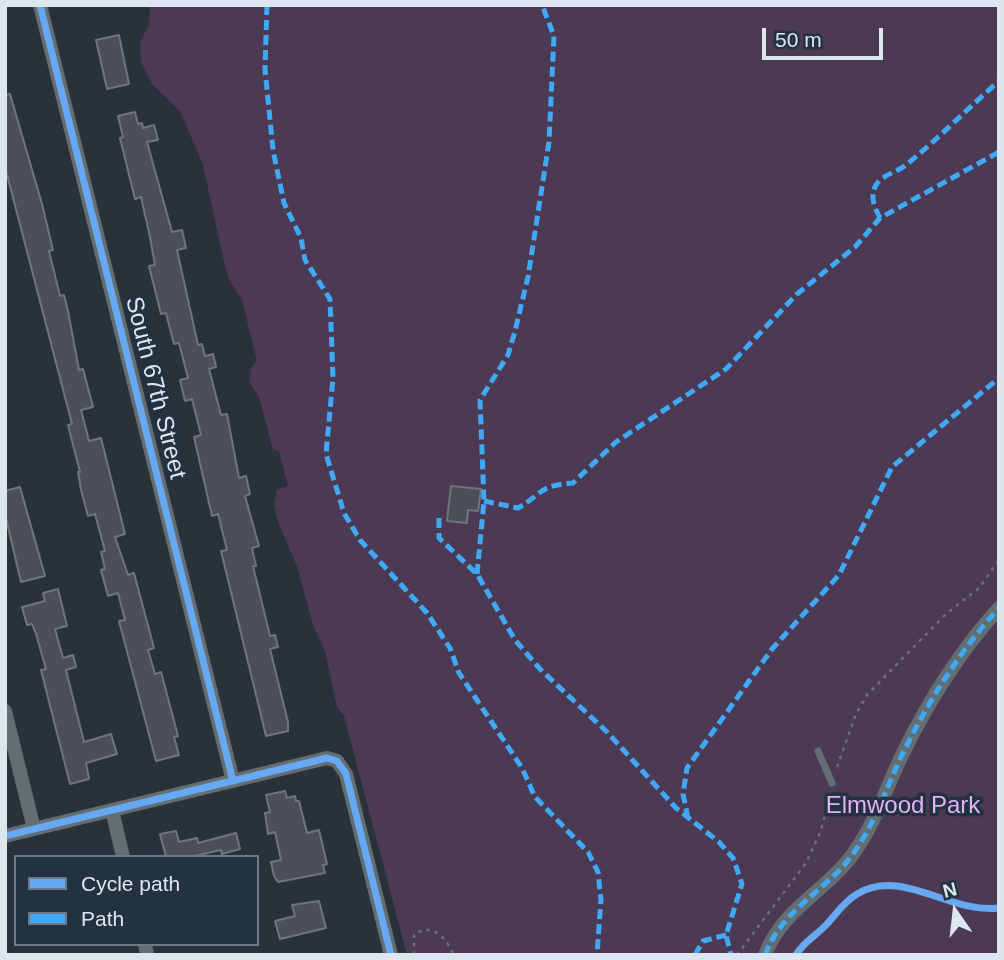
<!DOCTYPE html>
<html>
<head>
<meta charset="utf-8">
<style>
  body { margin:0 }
  #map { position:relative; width:1004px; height:960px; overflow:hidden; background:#29323a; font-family:Helvetica,sans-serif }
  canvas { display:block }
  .frame { position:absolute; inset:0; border:7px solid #dde6ef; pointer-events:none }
  .legend { position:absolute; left:14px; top:855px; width:245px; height:91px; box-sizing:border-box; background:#233240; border:2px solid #6d7a86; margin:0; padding:9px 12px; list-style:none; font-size:21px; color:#dde6ef }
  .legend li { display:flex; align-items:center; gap:14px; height:35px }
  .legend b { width:35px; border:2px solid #6d7a86 }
  .north { position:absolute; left:920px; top:876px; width:70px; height:70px; -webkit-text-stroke:5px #233240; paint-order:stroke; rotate:346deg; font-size:19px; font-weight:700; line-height:28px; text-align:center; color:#dde6ef }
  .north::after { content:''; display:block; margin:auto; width:24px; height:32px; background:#dde6ef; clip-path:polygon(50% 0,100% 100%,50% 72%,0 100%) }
  .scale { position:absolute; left:762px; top:28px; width:121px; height:32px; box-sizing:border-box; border:4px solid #dde6ef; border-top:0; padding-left:9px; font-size:21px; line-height:24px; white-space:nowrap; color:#dde6ef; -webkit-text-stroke:5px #233240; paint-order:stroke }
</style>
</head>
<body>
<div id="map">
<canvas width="1004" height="960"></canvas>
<div class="frame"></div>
<ul class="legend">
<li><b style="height:9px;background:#66a8f1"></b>Cycle path</li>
<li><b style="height:9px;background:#3fa9f5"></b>Path</li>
</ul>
<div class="north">N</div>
<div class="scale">50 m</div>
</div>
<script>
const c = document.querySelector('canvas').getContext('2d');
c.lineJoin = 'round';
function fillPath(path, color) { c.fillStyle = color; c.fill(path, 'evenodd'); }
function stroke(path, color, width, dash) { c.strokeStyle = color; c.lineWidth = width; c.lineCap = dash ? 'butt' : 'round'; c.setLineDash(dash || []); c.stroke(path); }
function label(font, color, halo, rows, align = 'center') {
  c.font = font + ' Helvetica,sans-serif'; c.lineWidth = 7; c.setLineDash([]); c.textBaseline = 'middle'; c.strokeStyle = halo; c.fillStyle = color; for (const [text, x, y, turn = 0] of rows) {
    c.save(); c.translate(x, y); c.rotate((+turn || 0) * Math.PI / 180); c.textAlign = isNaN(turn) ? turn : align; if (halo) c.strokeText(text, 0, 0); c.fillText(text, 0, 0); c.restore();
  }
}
fillPath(new Path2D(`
  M150,5H999V955H407L344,716L337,707L325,651L313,625L297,566L278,522L274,504L277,490L288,486L279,451L273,450L259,397L249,382L251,368L257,361L242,300L229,280L224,262L203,165L180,111L153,85L141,62L140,42L149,25Z`), '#4c3a55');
const building = new Path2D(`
  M119,35L129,84L107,89L96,40Z
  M10,94L42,204L53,250L49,251L60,296L64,295L68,311L79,370L83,369L93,407L81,410L89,441L101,438L125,534L115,537L128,575L134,573L154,648L148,650L155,674L161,672L178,736L174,737L179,755L156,761L119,621L125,620L118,593L108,596L101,570L105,569L101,552L105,551L95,514L88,516L81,490L78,472H80L68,425L72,424L5,167V95Z
  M135,112L138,124L142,123L143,128L154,125L158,140L147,142L172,232L182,230L186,248L177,250L198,345L202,344L205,356L213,354L216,367L209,369L221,415L227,414L239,478L246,476L250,494L245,496L259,546L252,548L256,566H253L270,636L275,635L278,647L270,649L288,722V731L266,736L221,551L227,550L218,514L212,516L194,437L201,435L192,399L185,401L180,380L188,378L179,343L174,344L166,313L161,314L149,266L155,265L150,237L141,197L135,199L120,138L123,137L118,116Z
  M451,486L481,489L478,511L468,510L467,523L447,521Z
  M20,487L45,576L21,582L5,514V491Z
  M58,589L67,626L55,629L63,658L73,655L76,667L66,670L84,742L111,734L117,754L86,763L89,779L70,784L41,670L46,669L36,634L32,624L27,625L22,607L45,601L43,593Z
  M285,791L287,798L295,796L296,801H299L307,833L319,830L327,864L323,865L325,873L278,882L274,876L271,862L281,860L275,832L268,834L265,813L270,812L266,795Z
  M176,831L179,842L197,838L198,843L236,833L240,849L222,854L221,850L190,857H166L160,834Z
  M319,901L326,928L280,939L275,921L295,916L292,905Z`);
fillPath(building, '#4b4f57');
stroke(building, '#70757c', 2);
stroke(new Path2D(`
  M837,767L856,714L867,695L946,614L979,588L999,560
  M414,955V934C434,923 445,937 454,955
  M737,955L806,863L821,831L830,793`), '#697074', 2.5, [3.5, 5]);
stroke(new Path2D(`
  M818,751L832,783`), '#646e70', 7);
stroke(new Path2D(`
  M40,5L233,781
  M5,711L34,829
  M112,810L123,857
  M5,836L327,758L337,761L346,774L391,955
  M145,944L147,955
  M765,955C782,908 829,890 855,851C875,823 887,786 902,755C928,702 959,652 999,608`), '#646e70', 14);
stroke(new Path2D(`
  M267,5L265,69L273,150L284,203L301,238L305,260L330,299L333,378L326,454L344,513L360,540L427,613L450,648L459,673L522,768L535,797L588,852L598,872L601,900L597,955
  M880,218C875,208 870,198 875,187C879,176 897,172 906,165C938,139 967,109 999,81
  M484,501L518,508C545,492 538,486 573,483L616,442L726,369L797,294L855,247L880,218L999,152
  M439,518V538L477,574L515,640L540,669L607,732L676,808L719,842L733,858L742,884L726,935L731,955
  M477,574L484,501L480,400L508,355L515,331L528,277L549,142L554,36L542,5
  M688,818L683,794L687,768L772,649L839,575L892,467L999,378
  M695,955L703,941L726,935
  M765,955C782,908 829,890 855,851C875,823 887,786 902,755C928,702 959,652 999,608`), '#3fa9f5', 5, [10, 5]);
stroke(new Path2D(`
  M40,5L233,781
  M5,836L327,758L337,761L346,774L391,955
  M796,955C803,942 817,935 827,924C836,914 845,901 857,894C902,867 949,914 999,908`), '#66a8f1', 7);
label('24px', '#dde6ef', '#233240', [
  ["South 67th Street",155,388,76]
]);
label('24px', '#e2b2f4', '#233240', [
  ["Elmwood Park",903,806]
]);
</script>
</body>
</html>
